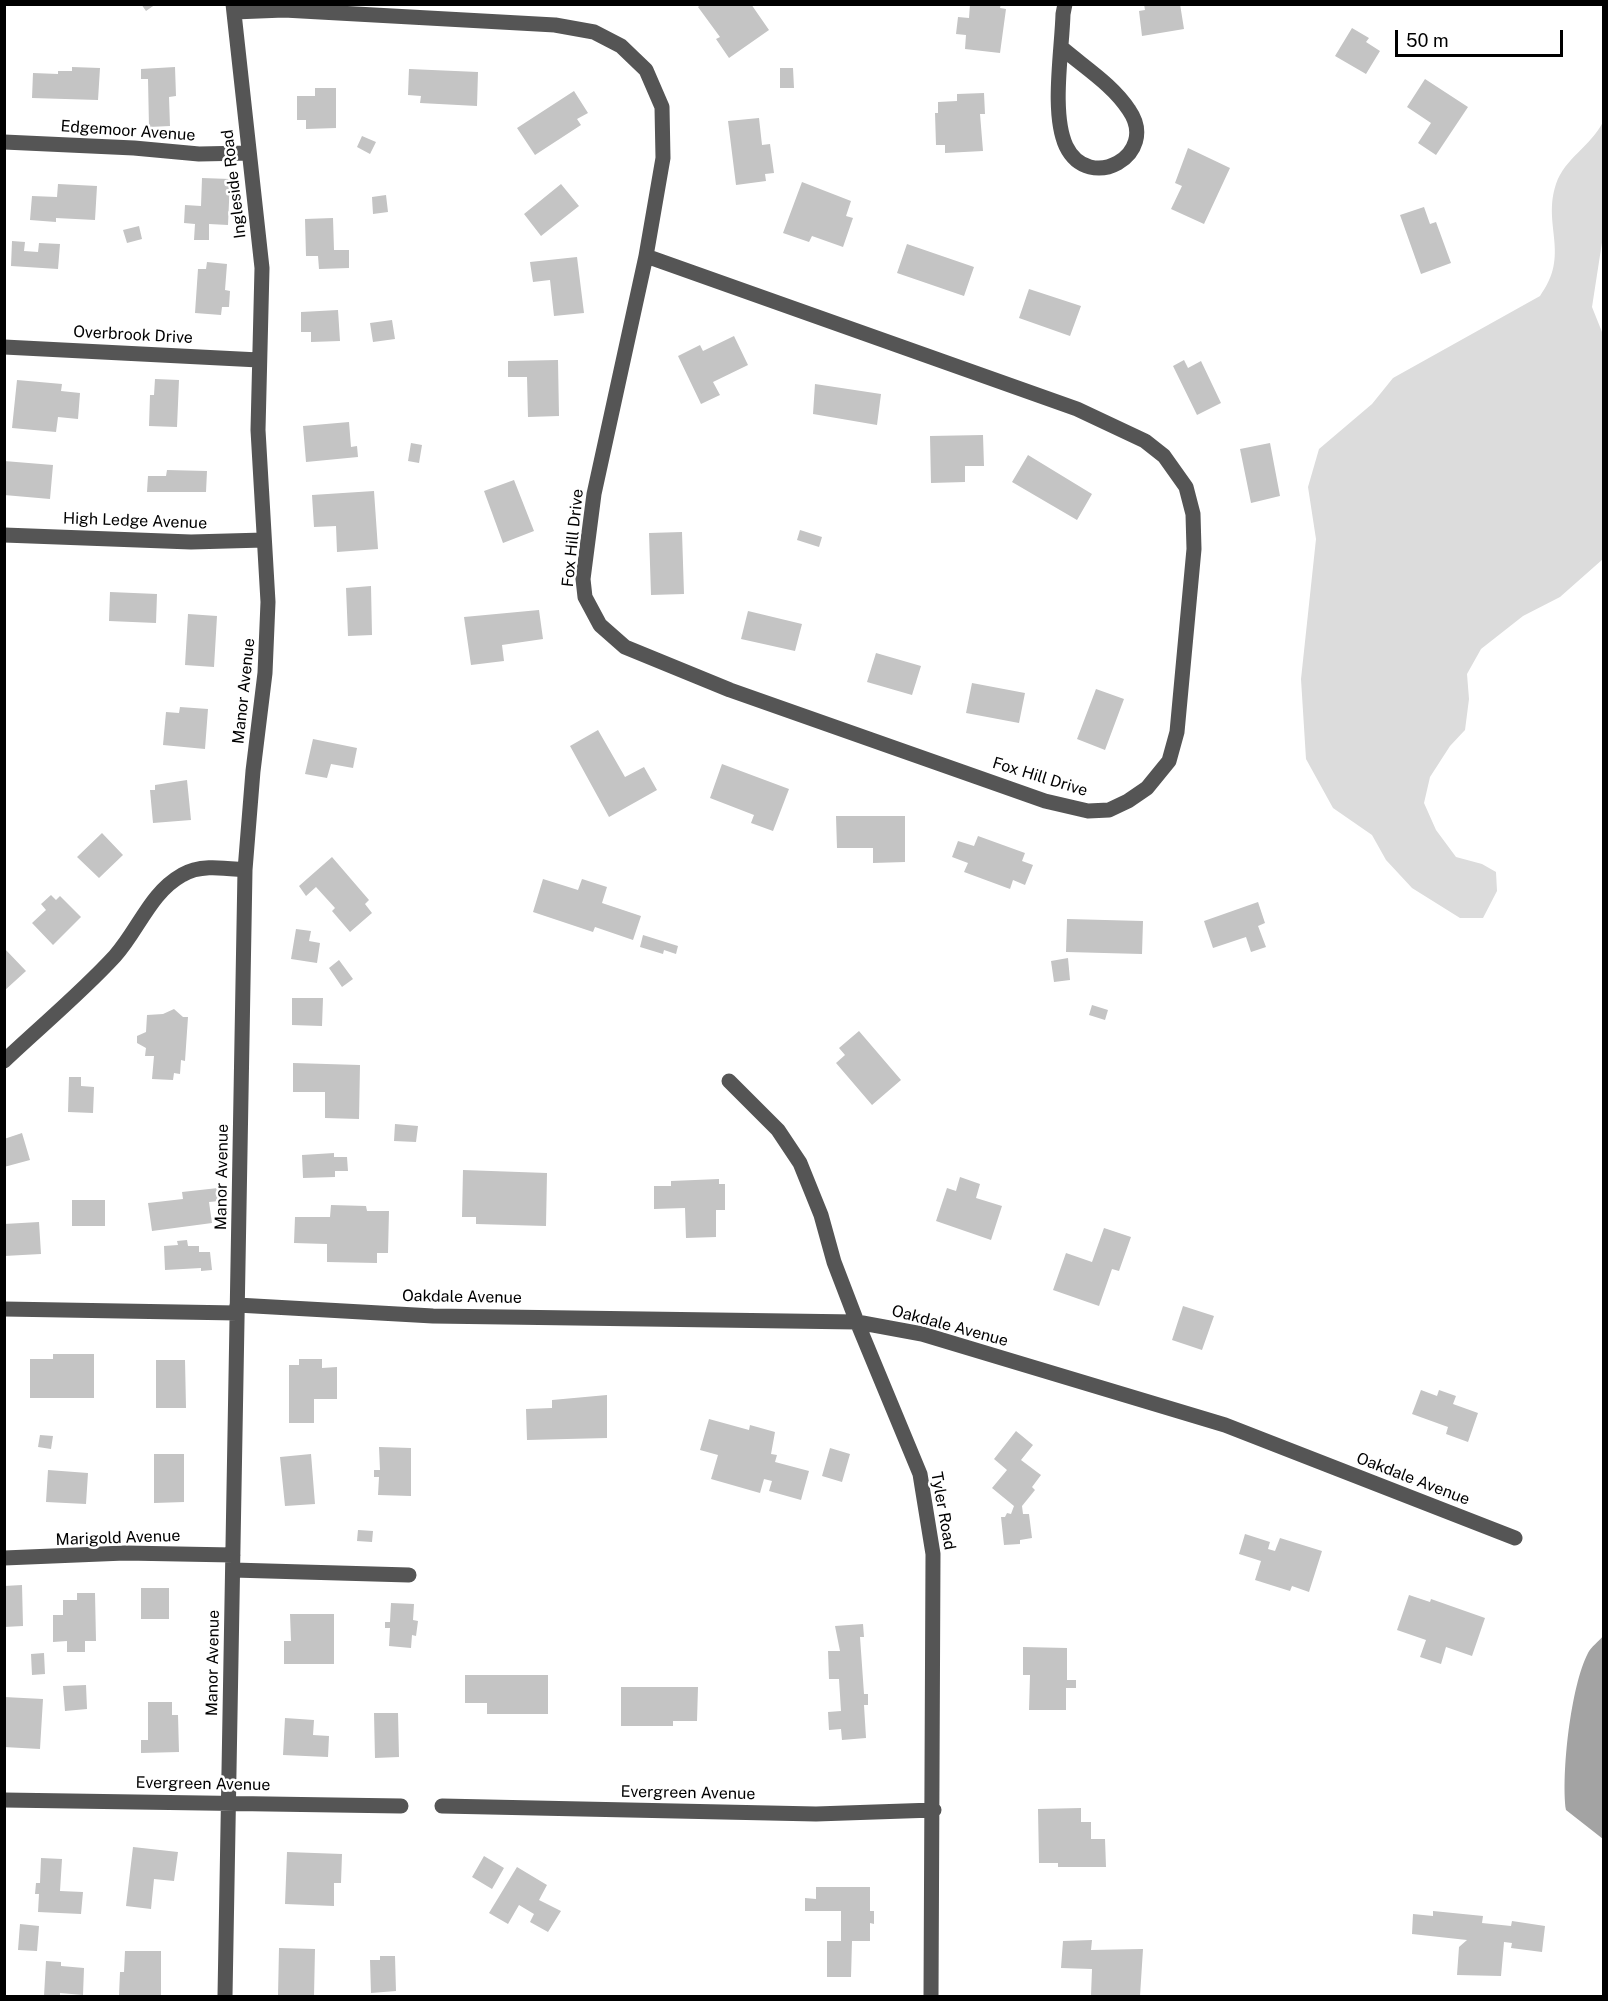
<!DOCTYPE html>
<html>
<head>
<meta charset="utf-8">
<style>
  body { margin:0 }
  #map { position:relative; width:1608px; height:2001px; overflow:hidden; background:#fff; font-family:"Public Sans",sans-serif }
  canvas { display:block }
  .frame { position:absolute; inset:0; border:6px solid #000; pointer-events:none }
  .scale { position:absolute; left:1395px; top:30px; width:168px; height:27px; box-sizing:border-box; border:3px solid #000; border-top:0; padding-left:8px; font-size:18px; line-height:21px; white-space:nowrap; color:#000; -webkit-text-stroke:4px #fff; paint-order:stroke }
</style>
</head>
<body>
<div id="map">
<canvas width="1608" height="2001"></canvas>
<div class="frame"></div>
<div class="scale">50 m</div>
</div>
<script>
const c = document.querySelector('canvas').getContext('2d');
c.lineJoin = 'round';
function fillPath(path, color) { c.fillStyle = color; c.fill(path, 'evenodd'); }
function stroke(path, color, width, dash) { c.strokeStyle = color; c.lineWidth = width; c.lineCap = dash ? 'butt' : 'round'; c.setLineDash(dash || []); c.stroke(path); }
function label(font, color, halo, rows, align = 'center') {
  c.font = font + ' "Public Sans",sans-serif'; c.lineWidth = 5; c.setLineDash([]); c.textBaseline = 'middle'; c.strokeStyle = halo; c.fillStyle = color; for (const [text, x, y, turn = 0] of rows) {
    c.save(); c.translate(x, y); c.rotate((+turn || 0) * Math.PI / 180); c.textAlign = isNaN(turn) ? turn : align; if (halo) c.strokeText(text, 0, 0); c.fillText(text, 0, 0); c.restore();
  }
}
fillPath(new Path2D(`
  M1603,122V236L1592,307L1604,337L1603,559L1560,597L1523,616L1481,649L1467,674L1469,699L1465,730L1450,746L1430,777L1424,803L1436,830L1456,857L1482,864L1496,872L1497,891L1483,918H1460L1412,888L1386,860L1372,835L1333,808L1306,759L1301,679L1316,539L1308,487L1319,449L1372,404L1393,378L1540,296C1571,254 1542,226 1556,184C1565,158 1590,147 1603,122Z`), '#dcdcdc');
fillPath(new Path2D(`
  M1603,1636V1839L1566,1810C1561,1774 1571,1685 1588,1653C1591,1647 1599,1641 1603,1636Z`), '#a3a3a3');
fillPath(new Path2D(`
  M141,4H156L146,11Z
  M701,4H751L769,30L729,58L716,39L720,37L698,7Z
  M970,4H1001L1000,8L1006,9L1000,53L965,49L966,35L956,34L958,17L969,18Z
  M1144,4H1180L1184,29L1142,36L1139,11L1145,10Z
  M1352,28L1369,38L1366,42L1380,51L1366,74L1335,56Z
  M72,67L100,68L98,100L32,98L33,73L58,74V71H72Z
  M175,67L176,96L169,97L170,126L149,127L148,79H141V69Z
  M780,68H793L794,88H780Z
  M409,69L478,72L477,106L420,103L421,96L408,95Z
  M1425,79L1468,107L1436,155L1418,143L1431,123L1407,107Z
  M315,88H336V128L306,129V120H297V96H315Z
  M574,91L588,113L577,119L581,125L535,155L517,128Z
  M984,93L985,114H980L983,151L945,153V145H936L935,113H938V102L957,101V94Z
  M759,118L762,145L770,144L774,173L765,174L766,181L736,185L728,121Z
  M362,136L376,142L370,154L357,147Z
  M1188,148L1230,168L1204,224L1171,209L1182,186L1175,183Z
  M202,178L230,179L228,225L209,224V240H194L195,224L184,223L185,205L201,206Z
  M802,182L851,201L846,216L853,218L843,247L812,236L809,242L783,233Z
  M58,184L97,186L95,220L56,218V222L30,220L32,196L57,197Z
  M561,184L579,206L541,236L524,214Z
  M386,195L388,212L373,214L372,197Z
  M1424,207L1430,224L1436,222L1451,263L1421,274L1400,215Z
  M333,218L334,250H349V268L319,269L318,256H306L305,219Z
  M139,226L142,239L127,243L123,230Z
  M12,241L25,242L24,251L38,252L39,243L60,244L58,269L11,266Z
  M907,244L974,267L964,296L897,273Z
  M577,257L584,313L554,316L550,280L533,282L530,262Z
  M207,262L227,264L225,290L230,291L229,307H222L221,315L195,313L198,269H206Z
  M1029,289L1081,306L1070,336L1019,318Z
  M338,310L340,341L311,342V332H301V312Z
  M392,320L395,339L373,342L370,323Z
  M734,336L748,365L713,382L720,395L701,404L678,356L700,345L703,351Z
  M558,360L559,416L528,417L527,377H508V361Z
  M1184,360L1188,368L1201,361L1221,403L1197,415L1173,366Z
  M155,379L179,380L177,427L149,426L150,395H154Z
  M17,380L62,384L61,391L80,393L78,419L58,417L56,432L12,428Z
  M815,384L881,394L877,425L813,414Z
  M349,422L351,447L357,446L358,457L306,462L303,426Z
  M983,435L984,466H965V482L931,483L930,436Z
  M411,443L422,445L419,463L408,461Z
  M1270,443L1280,496L1251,503L1240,449Z
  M1028,455L1092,494L1077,520L1012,482Z
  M4,461L53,465L50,499L4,495Z
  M167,470L207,471L206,492H147L148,476H166Z
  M514,480L534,531L503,543L484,491Z
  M374,491L378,549L337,552L336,526L314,527L312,495Z
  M800,530L822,537L819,547L797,540Z
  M682,532L684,594L651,595L649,533Z
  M371,586L372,635L348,636L346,588Z
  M110,592L157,594L156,623L109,621Z
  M539,610L543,639L502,645L504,661L471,665L464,617Z
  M748,611L802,624L795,651L741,639Z
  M188,614L217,616L214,667L185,665Z
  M876,653L921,666L912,695L867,682Z
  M972,683L1025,693L1019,723L966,713Z
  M1096,689L1124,699L1105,750L1077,739Z
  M180,707L208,709L205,749L163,745L166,712L179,713Z
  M598,730L625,777L644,767L657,790L609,817L570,746Z
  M313,739L357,748L353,768L331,764L327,778L305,774Z
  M722,764L789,789L773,831L751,823L754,815L710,798Z
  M187,780L191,820L153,823L150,790H155V785Z
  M836,816H905V862L873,863V848H837Z
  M102,833L123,855L99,878L77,857Z
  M978,836L1025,853L1022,861L1033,865L1025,885L1013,880L1010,889L964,872L968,863L952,857L958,841L974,846Z
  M332,857L369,900L365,904L372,913L350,932L332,911L335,908L316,887L306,896L299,886Z
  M543,879L578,890L582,879L607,887L602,903L641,916L633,940L595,927L593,932L533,912Z
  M51,895L56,900L60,896L81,917L53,945L32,923L46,910L41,904Z
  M1258,902L1265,923L1258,926L1266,947L1251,952L1246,937L1213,948L1204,921Z
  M1067,919L1143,921L1142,954L1066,952Z
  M296,929L311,931L309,941L320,943L317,963L291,959Z
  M643,935L678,946L676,954L664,950L663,954L640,947Z
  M4,948L26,971L4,991Z
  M1068,958L1070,980L1054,982L1051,961Z
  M339,960L353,979L342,987L329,968Z
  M292,998H323L322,1026L292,1025Z
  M1092,1005L1108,1010L1105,1020L1089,1015Z
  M174,1009L183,1017H188L185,1061L181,1060L180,1074L174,1073L173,1080L152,1079L154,1056H145L146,1048L137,1043V1036L146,1032L147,1015L163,1014Z
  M859,1031L901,1080L872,1105L836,1063L845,1055L839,1048Z
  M293,1063L360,1065L359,1119L325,1118V1092H293Z
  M69,1077H81V1086L94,1087L93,1113L68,1112Z
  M395,1124L418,1126L416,1142L394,1141Z
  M22,1133L30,1160L4,1167V1139Z
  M334,1153V1157H347L348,1171H335V1177L303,1178L302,1155Z
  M463,1170L547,1173L546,1226L476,1224V1217H462Z
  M960,1177L980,1184L976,1198L1002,1206L991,1240L936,1221L947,1188L956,1191Z
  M719,1179V1184H725V1210H716V1237L686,1238L685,1208L654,1209V1186H671V1181Z
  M218,1188L220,1201L209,1202L212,1223L152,1231L148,1203L183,1199L182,1192Z
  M72,1200H105V1226H72Z
  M331,1205L366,1206L367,1211H389L388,1253H377V1263L327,1262V1244L294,1243L295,1217H330Z
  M39,1222L41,1254L4,1256V1224Z
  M1104,1228L1131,1237L1119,1271L1112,1269L1099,1306L1053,1290L1066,1253L1092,1262Z
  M187,1240L188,1246H199V1252H210L212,1270L201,1271V1268L165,1270L164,1246L178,1245L177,1241Z
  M1183,1306L1214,1316L1202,1350L1172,1340Z
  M53,1354H94V1398H30V1359H53Z
  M299,1359H322V1368L337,1367V1399H314V1423H289V1365H299Z
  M156,1360H185L186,1408H156Z
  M1421,1390L1437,1396L1439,1390L1456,1396L1453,1404L1478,1413L1468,1442L1446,1434L1448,1427L1412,1414Z
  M607,1395V1438L527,1440L526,1409L552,1408V1400Z
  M709,1419L749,1430L750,1425L775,1432L771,1454L777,1455L775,1462L809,1471L801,1500L769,1491L772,1481L764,1479L760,1493L711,1479L718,1455L700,1450Z
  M1016,1431L1033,1445L1021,1460L1041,1475L1032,1487L1035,1490L1022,1506L1023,1514H1029L1032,1538L1020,1540V1544L1004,1545L1001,1517H1005L1007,1513L1011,1514L1014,1506L992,1488L1007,1470L994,1459Z
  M40,1435L53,1436L51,1449L38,1447Z
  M379,1447L411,1448V1496L378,1495L379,1477H374V1470H380Z
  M830,1448L850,1454L842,1482L822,1476Z
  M154,1454H184V1502L154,1503Z
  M311,1454L315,1504L285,1506L280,1457Z
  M48,1470L88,1473L86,1504L46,1502Z
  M358,1530L373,1531L372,1542L357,1541Z
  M1245,1534L1270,1542L1268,1549L1275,1551L1280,1538L1322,1551L1309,1592L1292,1586L1290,1591L1255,1580L1261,1561L1239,1554Z
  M22,1585L23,1626L4,1627V1586Z
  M141,1588H169V1619H141Z
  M77,1593H95L96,1641H85V1652H67V1641L53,1642V1615H63V1600H77Z
  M1409,1595L1430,1602L1431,1599L1485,1618L1472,1656L1446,1647L1441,1664L1420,1657L1426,1640L1397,1630Z
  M391,1603L414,1604L413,1620L418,1621L416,1636L412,1635L411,1648L389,1646L390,1628H385V1622H390Z
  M290,1614H334V1664H284V1641H291Z
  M863,1624L864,1637H860L864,1694H868V1705H864L866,1738L842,1740L841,1729L829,1730L828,1712L841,1711L839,1679H829L828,1651H840L835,1626Z
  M1023,1647L1067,1648V1680H1076V1688H1066V1710H1029L1030,1675H1023Z
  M44,1653L45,1674L32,1675L31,1654Z
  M465,1675H548V1714H487V1703H465Z
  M86,1685L87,1709L65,1711L63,1686Z
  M621,1687H698L697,1721H673V1726H621Z
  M4,1697L43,1699L40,1749L4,1747Z
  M148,1702H172V1715H178L179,1752L141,1753V1740H148Z
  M374,1713H398L399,1757L375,1758Z
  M285,1718L314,1720L313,1735L329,1736L328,1757L283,1755Z
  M1081,1808V1822H1091V1839H1105L1106,1867H1058V1863H1039L1038,1809Z
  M133,1847L178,1852L174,1881L154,1879L151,1909L126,1906Z
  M287,1852L342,1854L341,1883H334V1906L285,1904Z
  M484,1856L504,1868L492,1889L472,1877Z
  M41,1858L62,1859L60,1891L83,1892L81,1914L38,1912L39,1894H35L36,1883H40Z
  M517,1867L547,1885L539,1900L561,1911L548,1932L530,1922L534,1914L519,1905L508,1924L489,1913Z
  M816,1887H870V1911H874V1924L870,1923V1941H852L851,1977H827V1941H841V1911H805V1898L816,1899Z
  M1433,1911L1483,1916L1482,1923L1511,1926L1512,1921L1545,1926L1542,1952L1511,1948L1512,1943L1504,1942L1501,1976L1457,1975L1459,1947L1467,1940L1412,1934L1413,1914L1433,1916Z
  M20,1924L39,1926L37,1951L18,1950Z
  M1092,1940L1091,1950L1143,1949L1140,1996H1091L1092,1969L1061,1968L1063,1941Z
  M279,1948L315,1949L314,1996H278Z
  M125,1951H161V1996H119L120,1972H124Z
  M380,1956H395L396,1991L371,1993L370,1960H380Z
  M46,1961L61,1962V1966L84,1968L83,1995L60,1993V1996H44Z`), '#c4c4c4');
stroke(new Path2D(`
  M234,12L284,10L555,25L594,32L621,46L646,70L662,107L663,158L646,256L594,494L583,579L585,597L600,625L625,647L730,690L1045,801L1088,811L1109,810L1128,801L1147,788L1169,761L1177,732L1194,549L1193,514L1186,487L1164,456L1145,441L1077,409L646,256
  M1062,48C1084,67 1113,85 1129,110C1160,155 1089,194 1066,146C1051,113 1062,51 1063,14L1065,4
  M4,142L134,148L199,154L248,153
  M4,347L259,360
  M4,535L191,542L264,540
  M4,1061C41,1026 81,993 115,956C139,929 150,893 182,875C200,864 224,868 245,870
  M729,1081L778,1130L800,1163L821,1215L834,1262L857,1322L920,1474L933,1554L931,1996
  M237,1305L433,1316L857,1322L922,1334L1225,1425L1515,1538
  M4,1309L237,1313
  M4,1558L125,1553L233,1555
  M233,1570L409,1575
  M4,1800L401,1806
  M442,1806L816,1814L934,1810
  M225,1996L245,870L253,771L265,673L268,602L258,430L262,268L233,4`), '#555', 15);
label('16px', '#000', '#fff', [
  ["Edgemoor Avenue",128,131,4],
  ["Ingleside Road",234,184,-97],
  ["Overbrook Drive",133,335,3],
  ["High Ledge Avenue",135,521,2],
  ["Fox Hill Drive",573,538,-84],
  ["Manor Avenue",244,691,-84],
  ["Fox Hill Drive",1040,777,17],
  ["Manor Avenue",222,1177,-89],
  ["Oakdale Avenue",462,1297,1],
  ["Oakdale Avenue",950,1326,15],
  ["Oakdale Avenue",1413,1479,21],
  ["Tyler Road",943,1511,80],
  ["Marigold Avenue",118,1538,-2],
  ["Manor Avenue",213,1663,-89],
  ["Evergreen Avenue",203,1784,1],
  ["Evergreen Avenue",688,1793,1]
]);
</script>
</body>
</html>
